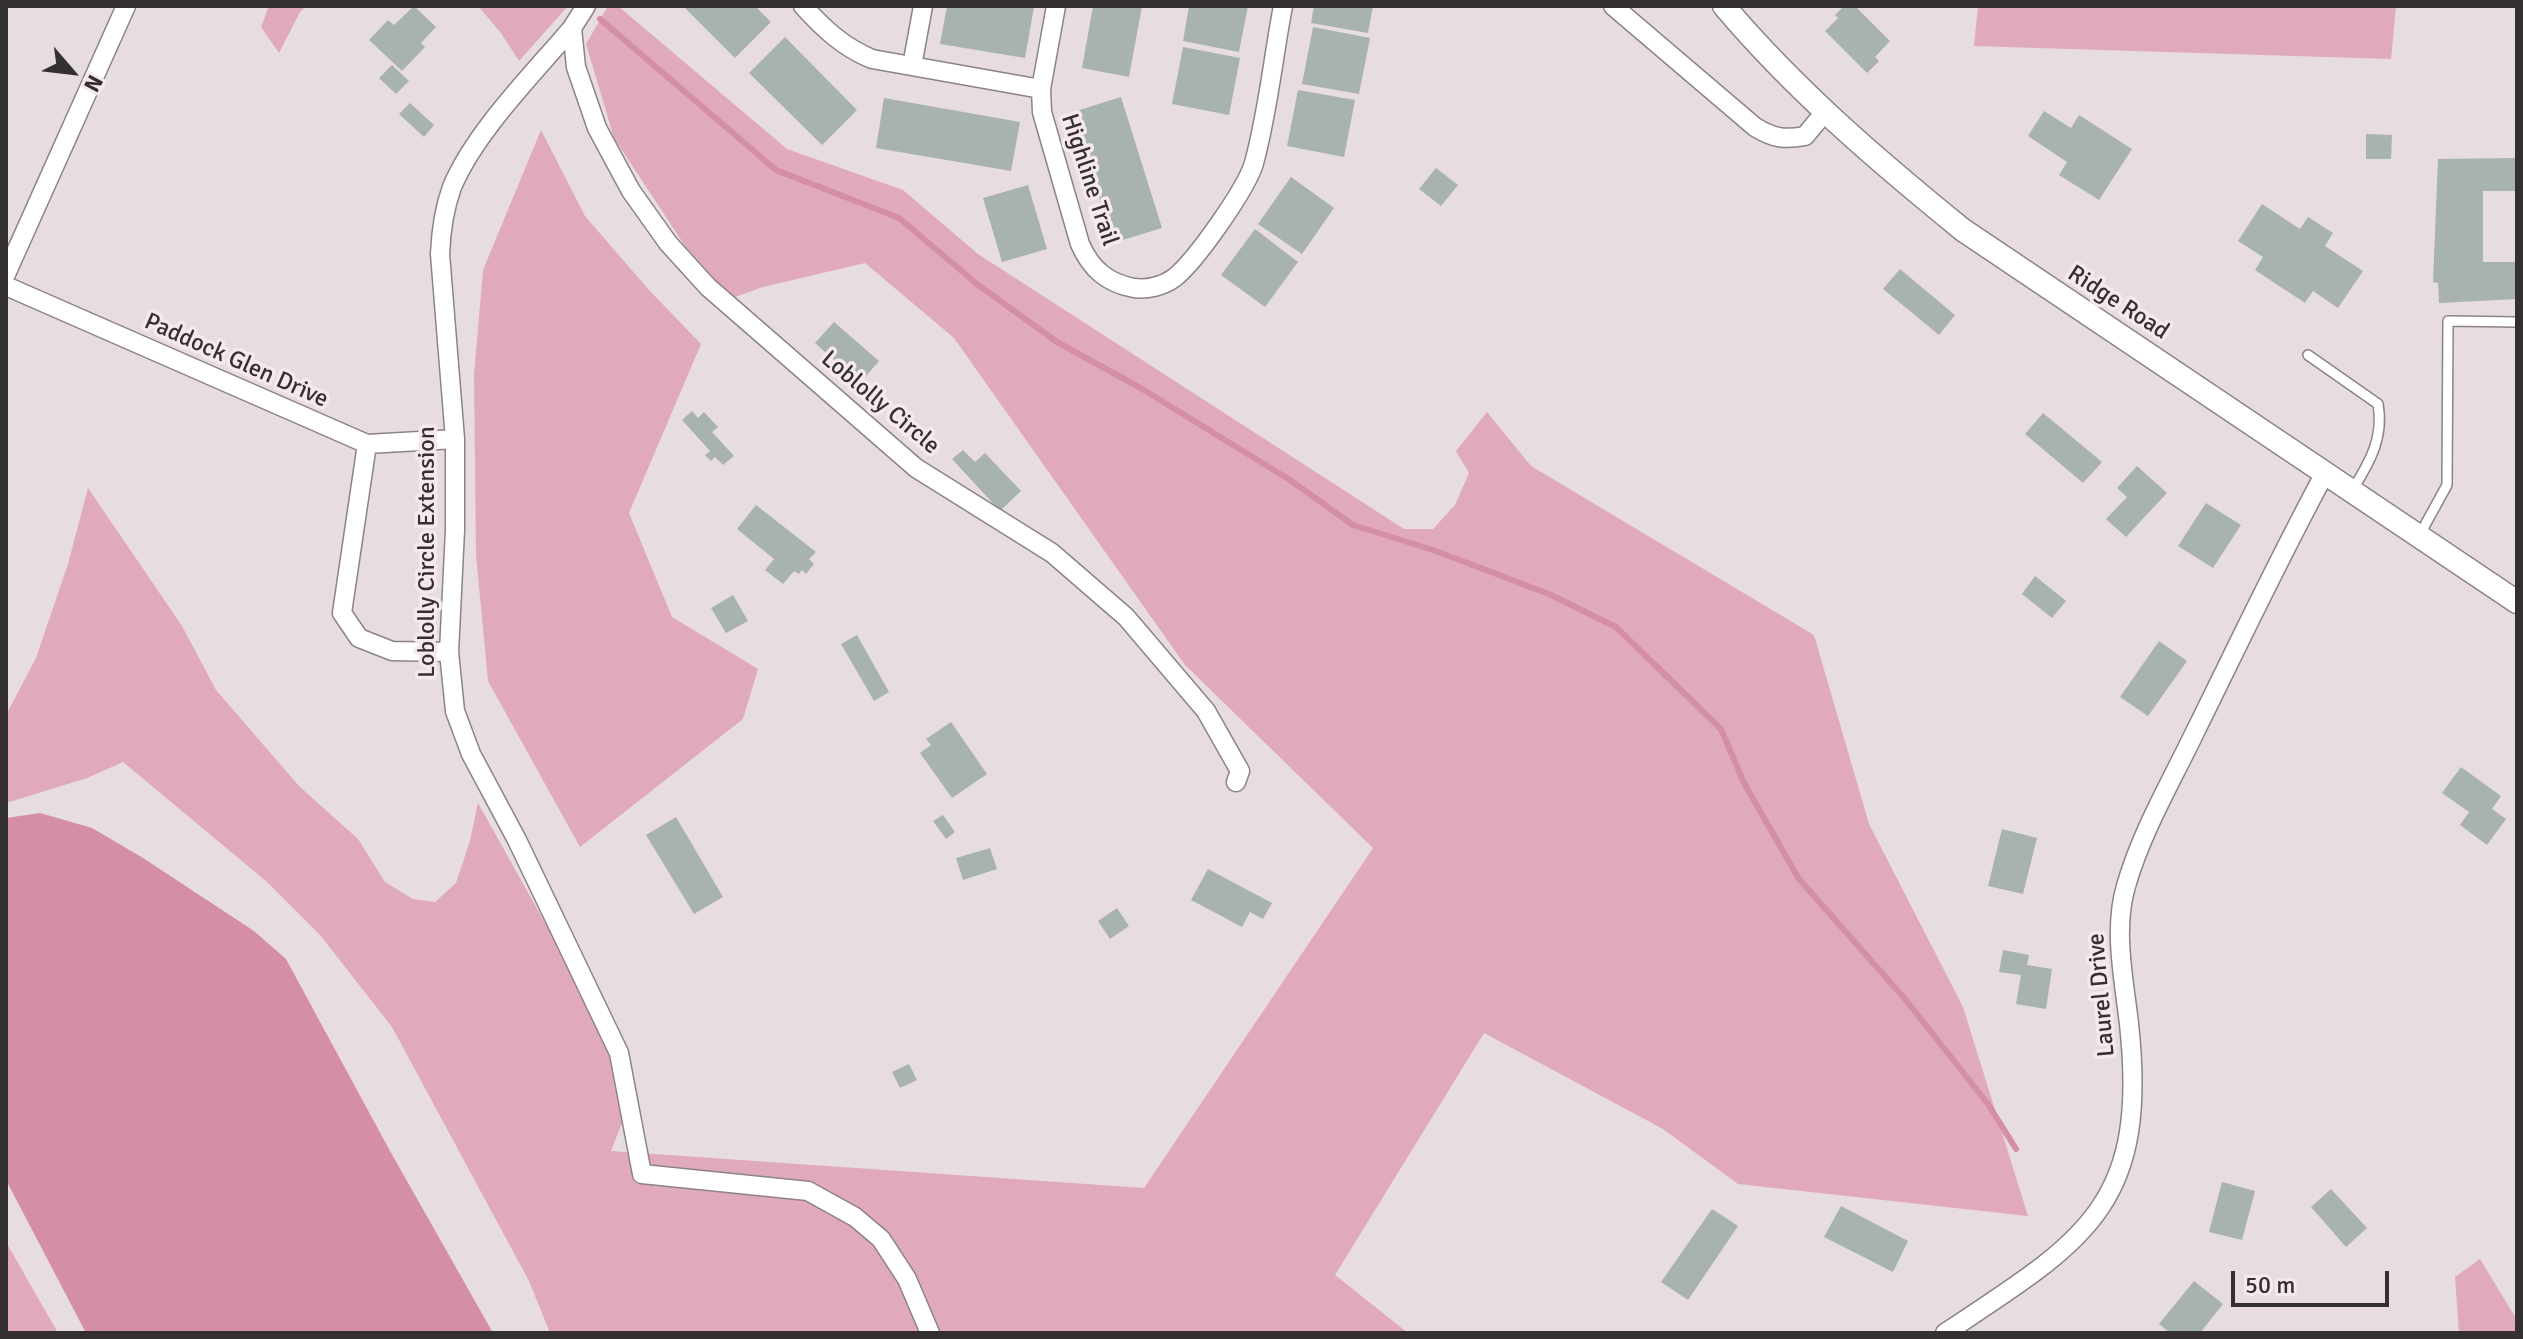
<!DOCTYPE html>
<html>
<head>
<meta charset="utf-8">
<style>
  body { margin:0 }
  #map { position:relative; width:2523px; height:1339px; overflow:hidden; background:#e7dcdf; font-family:Signika,sans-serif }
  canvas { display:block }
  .frame { position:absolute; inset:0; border:8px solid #343031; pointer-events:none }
  .north { position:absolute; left:32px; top:32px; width:80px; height:80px; -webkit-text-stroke:6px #f5e9ec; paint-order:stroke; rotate:118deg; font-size:22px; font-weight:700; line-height:32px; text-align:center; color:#343031 }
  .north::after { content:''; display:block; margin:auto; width:28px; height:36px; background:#343031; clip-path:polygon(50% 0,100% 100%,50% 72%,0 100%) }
  .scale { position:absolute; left:2231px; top:1271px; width:158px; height:36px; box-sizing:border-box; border:4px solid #343031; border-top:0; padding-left:10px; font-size:24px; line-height:28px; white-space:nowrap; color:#343031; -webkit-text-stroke:6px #f5e9ec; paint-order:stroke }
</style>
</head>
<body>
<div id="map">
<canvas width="2523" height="1339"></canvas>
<div class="frame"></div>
<div class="north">N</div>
<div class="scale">50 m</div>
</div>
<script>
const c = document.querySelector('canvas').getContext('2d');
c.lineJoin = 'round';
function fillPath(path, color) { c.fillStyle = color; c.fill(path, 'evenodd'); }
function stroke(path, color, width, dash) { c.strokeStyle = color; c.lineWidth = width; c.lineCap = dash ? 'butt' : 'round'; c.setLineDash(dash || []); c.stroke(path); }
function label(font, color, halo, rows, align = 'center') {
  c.font = font + ' Signika,sans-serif'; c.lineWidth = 7; c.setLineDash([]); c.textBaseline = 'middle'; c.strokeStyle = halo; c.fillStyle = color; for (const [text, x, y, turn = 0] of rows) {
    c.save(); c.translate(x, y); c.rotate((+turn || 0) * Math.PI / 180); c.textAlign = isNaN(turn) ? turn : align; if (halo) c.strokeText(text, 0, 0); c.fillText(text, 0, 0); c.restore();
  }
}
fillPath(new Path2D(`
  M269,6H306L300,12L279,53L261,27Z
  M478,6H568L519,61L501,33Z
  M608,6H618L787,149L903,190L978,254L1404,529H1433L1455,505L1469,473L1456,451L1487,412L1531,466L1814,635L1869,824L1963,1007L2028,1216L1738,1184L1663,1129L1484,1033L1335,1275L1408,1333H550L529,1281L392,1027L320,935L267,882L123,762L87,778L6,803V715L36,658L68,564L88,488L182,626L216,690L299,786L358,839L385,882L413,899L435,902L456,883L470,841L478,803L603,1027L627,1110L611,1151L1144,1188L1373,848L1185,665L954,338L865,263L763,287L732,298L685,246L614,138L586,44Z
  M1978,6H2396L2391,59L1974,46Z
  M541,130L585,216L649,290L701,344L629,513L672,617L758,669L743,719L580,847L488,681L476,555L474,375L483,270Z
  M6,1242L58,1333H6Z
  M2480,1259L2517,1320V1333H2459L2455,1277Z`), '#e0aabb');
fillPath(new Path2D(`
  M40,813L92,828L143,858L254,931L286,959L390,1151L493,1333H86L6,1180V818Z`), '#d48ea5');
stroke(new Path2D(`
  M600,19L776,170L899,218L977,284L1057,342L1139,387L1290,480L1353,525L1433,550L1549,594L1616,627L1721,729L1744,783L1799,879L1905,999L1988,1104L2016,1149`), '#d48ea5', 6);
fillPath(new Path2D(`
  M414,6L436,27L421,43L425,47L402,71L369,40L388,20L394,25Z
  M683,6H755L771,22L735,58Z
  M947,6L1034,7L1025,58L940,44Z
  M1093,6H1142L1129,77L1082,68Z
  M1189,6H1248L1239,52L1183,41Z
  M1314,6H1373L1368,33L1311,23Z
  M1844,6H1855L1890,41L1875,57L1879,61L1867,73L1825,31L1838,18L1835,15Z
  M1313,27L1370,38L1359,94L1302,84Z
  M785,37L857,110L822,145L749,73Z
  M1183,47L1240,58L1229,115L1172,104Z
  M392,65L409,81L396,94L379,78Z
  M1298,90L1355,100L1344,157L1287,146Z
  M1121,97L1162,228L1113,243L1073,112Z
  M884,98L1020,122L1011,171L876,148Z
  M410,103L434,125L424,137L399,114Z
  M2044,111L2071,128L2079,115L2132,149L2099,200L2059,175L2067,162L2028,136Z
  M2366,134L2392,135L2391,159H2366Z
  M2517,158V191H2483V262H2517V299L2439,303L2438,283L2433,282L2438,159Z
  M1436,168L1458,185L1441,206L1419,189Z
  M1291,177L1334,208L1302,254L1258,224Z
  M1028,185L1047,249L1002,262L983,198Z
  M2262,204L2300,229L2308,217L2333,233L2325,246L2363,271L2338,308L2313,291L2305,303L2255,270L2263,257L2238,241Z
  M1255,229L1298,262L1265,307L1221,275Z
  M1900,269L1955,315L1939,335L1883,289Z
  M834,322L879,361L860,383L815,343Z
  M692,411L698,418L704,412L718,427L712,432L734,456L723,465L715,457L711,461L705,455L710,451L682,420Z
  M2043,413L2102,462L2083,483L2025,434Z
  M963,450L975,462L985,453L1021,491L1000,511L952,459Z
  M2137,466L2167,493L2126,537L2106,519L2127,497L2117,488Z
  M2206,503L2241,525L2213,568L2178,546Z
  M756,505L816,552L809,559L814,564L806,574L802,570L799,574L794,571L783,584L765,570L774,559L737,529Z
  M2035,576L2066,601L2052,618L2022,594Z
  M733,595L748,621L726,633L711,608Z
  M857,635L889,692L874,701L841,644Z
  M2159,641L2187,661L2148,716L2120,697Z
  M951,722L987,774L952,798L920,753L931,745L926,739Z
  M2461,767L2501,796L2492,809L2506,819L2487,845L2460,825L2469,812L2442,793Z
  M943,815L955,832L946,839L933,821Z
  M676,817L723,897L694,914L646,835Z
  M2002,829L2037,838L2023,894L1988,886Z
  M990,848L997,869L963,880L956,858Z
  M1208,869L1272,903L1263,919L1250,912L1242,927L1191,900Z
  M1117,908L1129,926L1110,939L1098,921Z
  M2003,950L2029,955L2027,965L2052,969L2046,1009L2016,1004L2021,975L1999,972Z
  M909,1064L917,1080L900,1088L892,1072Z
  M2222,1182L2255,1191L2242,1240L2209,1232Z
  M2331,1189L2367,1228L2346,1247L2311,1207Z
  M1841,1206L1908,1241L1893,1272L1824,1237Z
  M1712,1209L1738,1226L1688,1300L1661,1282Z
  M2194,1281L2223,1304L2200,1333H2170L2159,1324Z`), '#a8b3b1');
const service = new Path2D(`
  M2308,355L2378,404C2384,437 2370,462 2353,489
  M2419,536L2447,485L2448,321L2517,322`);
const minor = new Path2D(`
  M586,6L572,28L576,67L597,128L631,191L668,243L708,287L916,468L1052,553L1126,617L1206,711L1240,771L1236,782
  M803,6C824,29 843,47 872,59L1041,89
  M1056,6L1041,89L1042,112L1080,244C1091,269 1107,283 1134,288C1147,290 1163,286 1174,278C1195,262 1247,188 1254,163C1268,112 1273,58 1283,6
  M1613,6L1755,127C1773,138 1784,140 1805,136L1825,112
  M572,28C533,74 475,132 452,187C444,209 441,231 440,254L455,439V530L449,652L455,711L471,754L517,840L619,1053L642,1174L808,1191L855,1217L881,1239L907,1279L930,1333
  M912,66L923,6
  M6,274L126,6
  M6,286L367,444L455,439
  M367,444L342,613L359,638L392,651L449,652
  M1945,1333C2084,1241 2149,1207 2129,1024C2124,979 2113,930 2126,886C2141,833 2171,782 2195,732C2238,645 2279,558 2325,473`);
const tertiary = new Path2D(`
  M1724,6C1795,90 1878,161 1963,230L2517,602`);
stroke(service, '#8d8386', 12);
stroke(minor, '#8d8386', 21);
stroke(tertiary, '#8d8386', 25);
stroke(service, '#fff', 9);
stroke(minor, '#fff', 18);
stroke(tertiary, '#fff', 22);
label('24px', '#343031', '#f5e9ec', [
  ["Highline Trail",1089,180,72],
  ["Ridge Road",2118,303,33],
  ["Paddock Glen Drive",236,361,24],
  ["Loblolly Circle",880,403,40],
  ["Loblolly Circle Extension",428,552,-90],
  ["Laurel Drive",2102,995,-95]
]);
</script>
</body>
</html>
